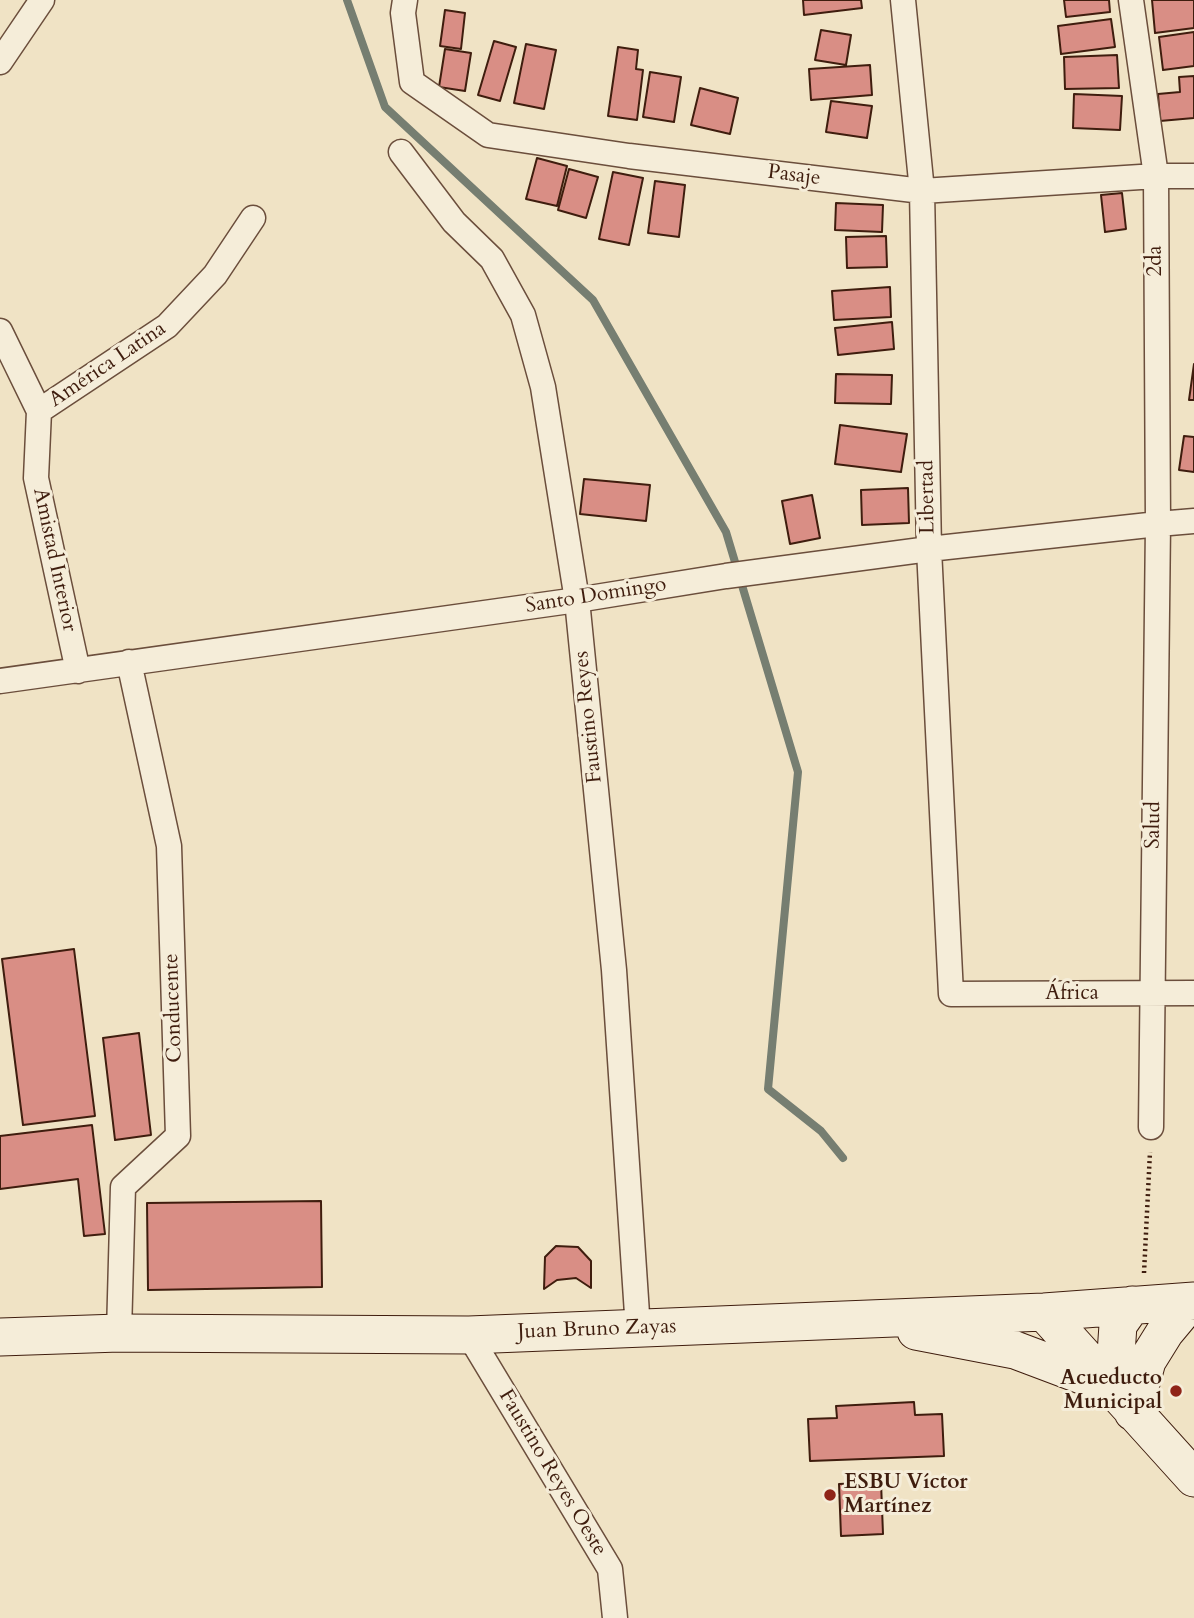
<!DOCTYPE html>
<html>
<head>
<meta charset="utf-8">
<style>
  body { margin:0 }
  canvas { display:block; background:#f0e3c5 }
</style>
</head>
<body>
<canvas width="1194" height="1618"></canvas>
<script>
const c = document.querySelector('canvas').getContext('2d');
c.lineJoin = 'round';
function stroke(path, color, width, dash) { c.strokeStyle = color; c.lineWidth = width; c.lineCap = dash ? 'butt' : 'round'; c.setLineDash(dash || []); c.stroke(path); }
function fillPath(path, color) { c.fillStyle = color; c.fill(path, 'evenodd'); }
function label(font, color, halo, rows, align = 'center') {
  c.font = font + ' Cardo,serif'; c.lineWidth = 6; c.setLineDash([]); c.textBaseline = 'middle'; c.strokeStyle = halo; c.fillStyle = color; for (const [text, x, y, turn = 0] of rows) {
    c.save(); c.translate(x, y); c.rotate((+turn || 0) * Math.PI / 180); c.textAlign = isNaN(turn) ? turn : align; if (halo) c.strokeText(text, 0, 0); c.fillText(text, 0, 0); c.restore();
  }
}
stroke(new Path2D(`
  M347,0L385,107L593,300L726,532L798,772L768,1089L821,1131L843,1158`), '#767e71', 8);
const building = new Path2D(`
  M803,0H861L862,8L804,15Z
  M1064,0H1109L1110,12L1066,17Z
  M1152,0H1194V28L1155,33Z
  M445,10L465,13L461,49L440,46Z
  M1111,19L1115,47L1061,54L1058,26Z
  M821,30L851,35L846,65L815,60Z
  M1194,32V66L1163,70L1159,37Z
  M494,41L516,47L500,101L478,95Z
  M526,44L556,50L544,109L514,103Z
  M618,47L638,50L636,69L643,70L637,120L608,116Z
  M445,49L471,53L465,91L439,87Z
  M1117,55L1119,88L1065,89L1064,57Z
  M870,65L872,95L811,100L809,69Z
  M650,72L681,77L674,122L643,117Z
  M1194,76V118L1160,121L1158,94L1180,92L1179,77Z
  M700,88L738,98L730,134L691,125Z
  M1074,94L1122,96L1120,130L1073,128Z
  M831,101L872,106L867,138L826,132Z
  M537,158L567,166L557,206L526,199Z
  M569,169L598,177L586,218L558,210Z
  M613,172L643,178L629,245L599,239Z
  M655,181L685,185L679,237L648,233Z
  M1122,193L1126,229L1105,232L1101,195Z
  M836,203L883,205L882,232L835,230Z
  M886,236L887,267L847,268L846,237Z
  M890,287L891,317L834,320L832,291Z
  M892,322L894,349L838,355L835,328Z
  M1194,364V400H1189Z
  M836,374L892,375L891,404L835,403Z
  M840,425L907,434L901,472L835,464Z
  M1184,436L1194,437V472L1179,470Z
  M584,479L650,485L646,521L580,514Z
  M908,488L909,523L862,525L861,490Z
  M812,495L820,538L790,544L782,501Z
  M74,949L95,1116L23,1125L2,959Z
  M139,1033L151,1135L115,1140L103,1038Z
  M92,1125L105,1234L84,1236L78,1179L0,1189V1136Z
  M321,1201L322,1287L148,1290L147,1203Z
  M556,1246L578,1247L591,1261V1288L576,1278L557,1280L544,1289L545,1257Z
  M914,1402L915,1415L942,1414L944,1456L810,1461L808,1419L837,1418L836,1406Z
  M881,1482L883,1534L841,1536L839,1484Z`);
fillPath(building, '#d98e85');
stroke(building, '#3f1d0e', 2);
const street = new Path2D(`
  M405,0L403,13L412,82L488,135L629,156L922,191L1156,176H1194
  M903,0L922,191L929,549L951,994L1194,993
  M1131,0L1156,176L1158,524L1151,1127
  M0,62L42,0
  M401,152L454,222L492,259L523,315L543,387L577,600L614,970L638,1329
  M0,331L39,411L36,478L78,671
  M39,411L167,326L215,275L253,218
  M0,681L577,600L726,576L929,549L1158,524L1194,521
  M119,1333L123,1187L178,1136L169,846L129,662
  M469,1335L610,1569L615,1618`);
const secondary = new Path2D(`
  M1044,1312L1194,1478
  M916,1331L1015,1350L1108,1385
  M0,1337L119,1333L469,1335L1044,1312L1194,1301
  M1129,1401L1116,1354L1118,1325L1132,1305
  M1133,1412L1147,1361L1165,1332L1190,1302`);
stroke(street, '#6b4e3c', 27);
stroke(secondary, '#3f1d0e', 39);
stroke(new Path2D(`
  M1144,1273L1150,1152`), '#3f1d0e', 4.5, [2, 3.5]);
stroke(street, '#f5edd9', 24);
stroke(secondary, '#f5edd9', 37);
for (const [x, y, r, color] of [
  [1176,1391,7,"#8f2418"],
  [830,1495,7,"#8f2418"]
]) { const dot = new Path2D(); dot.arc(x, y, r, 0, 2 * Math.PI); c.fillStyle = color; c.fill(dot); stroke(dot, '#f5edd9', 2.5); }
label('21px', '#3f1d0e', '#f5edd9', [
  ["Pasaje",794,176,7],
  ["2da",1156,261,-90],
  ["América Latina",108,365,-34],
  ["Libertad",928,497,-91],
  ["Amistad Interior",54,560,78],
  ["Santo Domingo",596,596,-9],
  ["Faustino Reyes",589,717,-96],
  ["Salud",1154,825,-89],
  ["África",1072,994],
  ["Conducente",174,1008,-92],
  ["Juan Bruno Zayas",597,1330,-2],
  ["Faustino Reyes Oeste",552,1473,59]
]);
label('bold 21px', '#3f1d0e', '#f5edd9', [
  ["Acueducto",1162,1379],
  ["Municipal",1162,1403],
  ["ESBU Víctor",844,1483,"left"],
  ["Martínez",844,1507,"left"]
], 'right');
</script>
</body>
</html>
